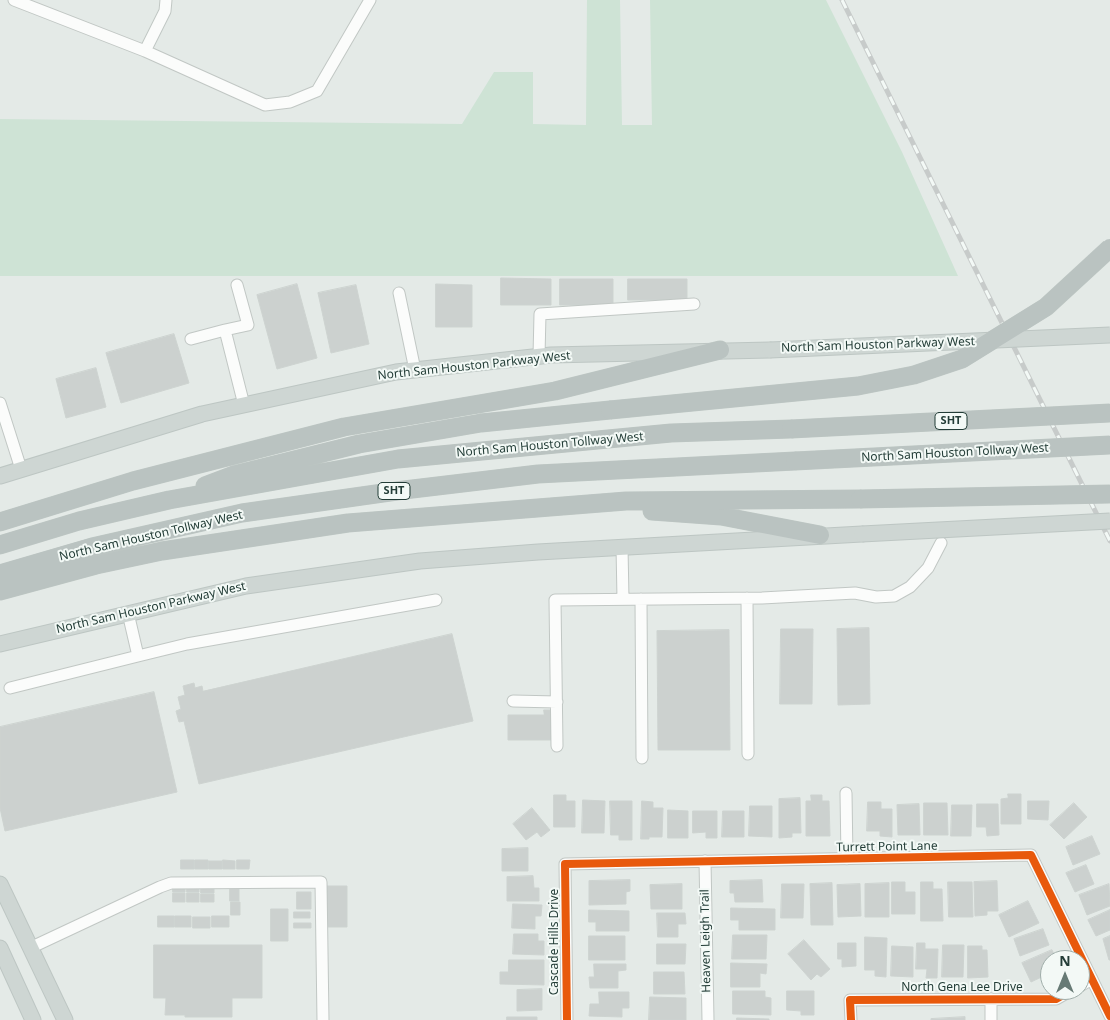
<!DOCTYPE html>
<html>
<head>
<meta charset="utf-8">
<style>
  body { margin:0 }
  #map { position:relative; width:1110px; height:1020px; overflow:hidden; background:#e4eae7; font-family:"Noto Sans",sans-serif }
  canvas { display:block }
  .north { position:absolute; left:1040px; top:950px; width:50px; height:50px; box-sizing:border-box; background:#f3f9f6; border:1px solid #a0aeaa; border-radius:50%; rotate:0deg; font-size:14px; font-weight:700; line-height:20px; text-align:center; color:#233d37 }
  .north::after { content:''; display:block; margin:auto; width:18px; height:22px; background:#677a75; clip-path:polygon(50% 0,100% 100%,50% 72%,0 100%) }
</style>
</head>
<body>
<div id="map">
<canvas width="1110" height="1020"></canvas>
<div class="north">N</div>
</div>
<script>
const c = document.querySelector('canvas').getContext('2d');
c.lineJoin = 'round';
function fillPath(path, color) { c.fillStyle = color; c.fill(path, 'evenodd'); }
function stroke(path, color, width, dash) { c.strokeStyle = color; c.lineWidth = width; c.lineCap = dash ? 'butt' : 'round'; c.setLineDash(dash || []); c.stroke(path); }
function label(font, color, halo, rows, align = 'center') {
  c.font = font + ' "Noto Sans",sans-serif'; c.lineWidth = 4; c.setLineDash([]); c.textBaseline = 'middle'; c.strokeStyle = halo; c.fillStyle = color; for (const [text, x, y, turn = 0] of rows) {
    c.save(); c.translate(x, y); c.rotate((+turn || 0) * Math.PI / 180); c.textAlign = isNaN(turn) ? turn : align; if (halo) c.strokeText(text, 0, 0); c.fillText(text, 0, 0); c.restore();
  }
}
fillPath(new Path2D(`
  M587,0H620L622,125H652L650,0H826L902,152L958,276H0V119L462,124L494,72H533V124L586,125Z`), '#cee3d5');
const building = new Path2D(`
  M501,278L551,279V305H501Z
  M560,279H613V305H560Z
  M628,279H687V300H628Z
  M297,284L317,358L277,369L257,295Z
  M436,284L472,285V327H436Z
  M356,285L369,344L331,353L318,293Z
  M174,334L189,383L121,403L106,353Z
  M96,368L106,407L66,418L56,379Z
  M869,628L870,704L838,705L837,629Z
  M781,629H813L812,704H780Z
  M729,630L730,750H658L657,631Z
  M452,634L473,721L199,784L184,721L179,722L176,711L181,709L178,697L185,695L183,686L194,683L195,688L202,686L203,691Z
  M154,692L177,792L5,831L0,808V727Z
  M544,710H555V740H508V715H544Z
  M1008,794H1021V824H1001V799L1008,798Z
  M554,795H566V801H575V827H554Z
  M811,795H822V801H829L830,836H806V801H811Z
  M800,798L801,833H792V837L779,838V799Z
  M583,800L605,801L604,833H582Z
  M610,801H632V840H619V835H611Z
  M642,801L653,802V808H663L662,837H649V839H641Z
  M1028,801H1049L1048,820L1028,819Z
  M868,802H881V809H892V837L880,836V831H867Z
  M924,803H947L948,835H924Z
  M1074,803L1087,817L1064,839L1050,825Z
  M919,804L920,835H898L897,805Z
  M977,804H998L999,835L987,836L986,827H977Z
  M952,805H972L971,836H951Z
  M750,806H772V837L749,836Z
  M532,808L550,830L541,837L537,832L526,840L513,824Z
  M668,810L688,811V838H668Z
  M693,811H717V838H706V832L693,833Z
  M723,811H744V837H722Z
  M1092,836L1100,854L1073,865L1066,847Z
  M528,848V871H502V849Z
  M181,860H194V869H181Z
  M195,860H208V869H195Z
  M223,860L235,861V869H223Z
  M237,860H250L249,869H237Z
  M209,861H222V869H209Z
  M1086,865L1094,884L1075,892L1066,873Z
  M533,876L534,888H539V901H507V877Z
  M630,880V891L626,892V904L589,905V881Z
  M762,880L763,902H735L734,893H730V881Z
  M997,881L998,911H987V915L975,916L974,882Z
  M892,882H905V892H915V914H892Z
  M921,882H933V889H942L943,921H921Z
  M948,882H972L973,917H949Z
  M832,883L833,925H811L810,884Z
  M889,883V917H865V884Z
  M173,884H185V892H173Z
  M187,884H199V892H187Z
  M201,884H214V893H201Z
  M682,884V909H651L650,885Z
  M782,884H804L803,918H781Z
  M860,884L861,916L838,917L837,885Z
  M1109,884L1110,906L1087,915L1079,895Z
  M326,886H347V927H326Z
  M230,888H239V901H230Z
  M297,892H311V909H297Z
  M173,893H185V902H173Z
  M187,893H199V902H187Z
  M201,894H214V902H201Z
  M1028,901L1039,923L1009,937L999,915Z
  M231,902H240V915H231Z
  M513,904L542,905L541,916H535V929L512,928Z
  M731,908L775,909V930H739V920H731Z
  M271,909H288V941H271Z
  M589,910L629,911V931H596V922H589Z
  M1110,910V930L1096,936L1088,920Z
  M294,912H310V918H294Z
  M657,913H685L686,924H678V937H658Z
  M158,916H174V927H158Z
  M175,916H191V927H175Z
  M212,916H229V927H212Z
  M193,917H210V928H193Z
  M294,923H311V928H294Z
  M1043,929L1049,945L1020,956L1014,939Z
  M514,934H538V941H544V955L513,954Z
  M733,935H767L766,959H732Z
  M589,936H625V960H589Z
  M1110,936V960H1109L1103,939Z
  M865,937L887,938L886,977L875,976V970H865Z
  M804,940L830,969L821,977L817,974L811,980L788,954Z
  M838,943H856V966L842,967V959H838Z
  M917,943H925V949H938L937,978H926L927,969H916Z
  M657,944H686L685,964H657Z
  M154,945H262V998H232V1017H185V1015H165L166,998H154Z
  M943,945H964L963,977H942Z
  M892,946L913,947V977L891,976Z
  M968,946H982V950H987L988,977L968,978Z
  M1052,950L1057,960H1050V973L1031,982L1022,963Z
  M509,960H544V985L500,984V972H508Z
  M731,963L767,964L766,974L760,973V987H731Z
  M594,964H626V970L618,971V988H590L589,977H594Z
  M654,972H684L685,994H654Z
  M542,989V1010L517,1011V990Z
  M733,991H765V997L771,998V1015L733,1014Z
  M787,991H814V1015H801V1011L787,1010Z
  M599,992H629V1008H622V1017L589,1016L590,1004H599Z
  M650,997L686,998V1020H649Z
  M507,1017H537V1020H507Z
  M965,1017V1020H931V1019Z
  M737,1018L769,1019V1020H737Z`);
fillPath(building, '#ccd1cf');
stroke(building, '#cdd3d0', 1);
const minor = new Path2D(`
  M14,0L145,51L265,105L290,102L317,91L370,0
  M145,51L165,11L166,0
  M237,285L248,325L225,330L244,405
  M399,293L415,370
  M191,339L225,330
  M539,356L540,314L694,304
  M0,403L21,469
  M622,547L623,599
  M747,598L748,754
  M641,599L642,758
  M128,613L138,656L187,644L436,600
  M10,688L138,656
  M513,701L557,702
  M557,746L555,600L762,598L855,593L876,597L894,596L910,587L928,568L941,543
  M846,793L847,859
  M705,861L708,1020
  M30,948L160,887L171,883L321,882L323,1020
  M1080,986L1092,979
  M567,1020L565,864L1031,855L1110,1016
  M851,1020L850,1000L1056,999L1072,990
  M991,1020V999`);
const major = new Path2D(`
  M0,476L202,414L396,372L551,355L770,350
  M0,644L246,586L420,561L538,552L862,534
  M0,884L65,1020
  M0,948L33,1020`);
const highway = new Path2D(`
  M205,486L234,475L359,444L481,423L610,410
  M652,511L721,516L820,535
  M0,522L133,481L344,427L555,391L720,350
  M0,545L79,521L169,500L398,459L671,433L791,429
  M0,574L92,547L242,513L404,490L538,474L795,461
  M0,591L96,565L162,551L348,523L626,501L860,499`);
stroke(minor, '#c1c7c4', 13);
stroke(major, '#bdc6c3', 17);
stroke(highway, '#bdc6c3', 19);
stroke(minor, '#fbfcfb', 11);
stroke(major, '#ced6d3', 15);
stroke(highway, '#bac3c1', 18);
const rail = new Path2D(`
  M842,0L1110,541`);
stroke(rail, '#c7cbca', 5);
stroke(rail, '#f3f9f6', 3, [9]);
const majorBridge = new Path2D(`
  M770,350L1110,335
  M862,534L1110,521`);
const highwayBridge = new Path2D(`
  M610,410L858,386L914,375L962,359L1046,307L1110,248
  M791,429L1110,413
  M795,461L1110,445
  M860,499L1110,494`);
stroke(majorBridge, '#bdc6c3', 17, []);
stroke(highwayBridge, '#bdc6c3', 19, []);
stroke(majorBridge, '#ced6d3', 15);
stroke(highwayBridge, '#bac3c1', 18);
stroke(new Path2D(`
  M567,1020L565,864L1031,855L1110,1016
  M851,1020L850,1000L1056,999L1072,990`), '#e8590c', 8);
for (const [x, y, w] of [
  [951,421,32],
  [394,491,32]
]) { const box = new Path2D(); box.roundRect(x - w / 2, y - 8.5, w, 17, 4); c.fillStyle = '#f3f9f6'; c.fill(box); stroke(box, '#233d37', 1); }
label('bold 11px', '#233d37', null, [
  ["SHT",951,421],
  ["SHT",394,491]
]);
label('12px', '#233d37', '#f3f9f6', [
  ["North Sam Houston Parkway West",878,345,-2],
  ["North Sam Houston Parkway West",474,366,-6],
  ["North Sam Houston Tollway West",550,445,-5],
  ["North Sam Houston Tollway West",955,453,-3],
  ["North Sam Houston Tollway West",151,536,-13],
  ["North Sam Houston Parkway West",151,608,-13],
  ["Turrett Point Lane",887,847,-1],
  ["Heaven Leigh Trail",706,941,-91],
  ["Cascade Hills Drive",555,942,-90],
  ["North Gena Lee Drive",962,988]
]);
</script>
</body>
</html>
